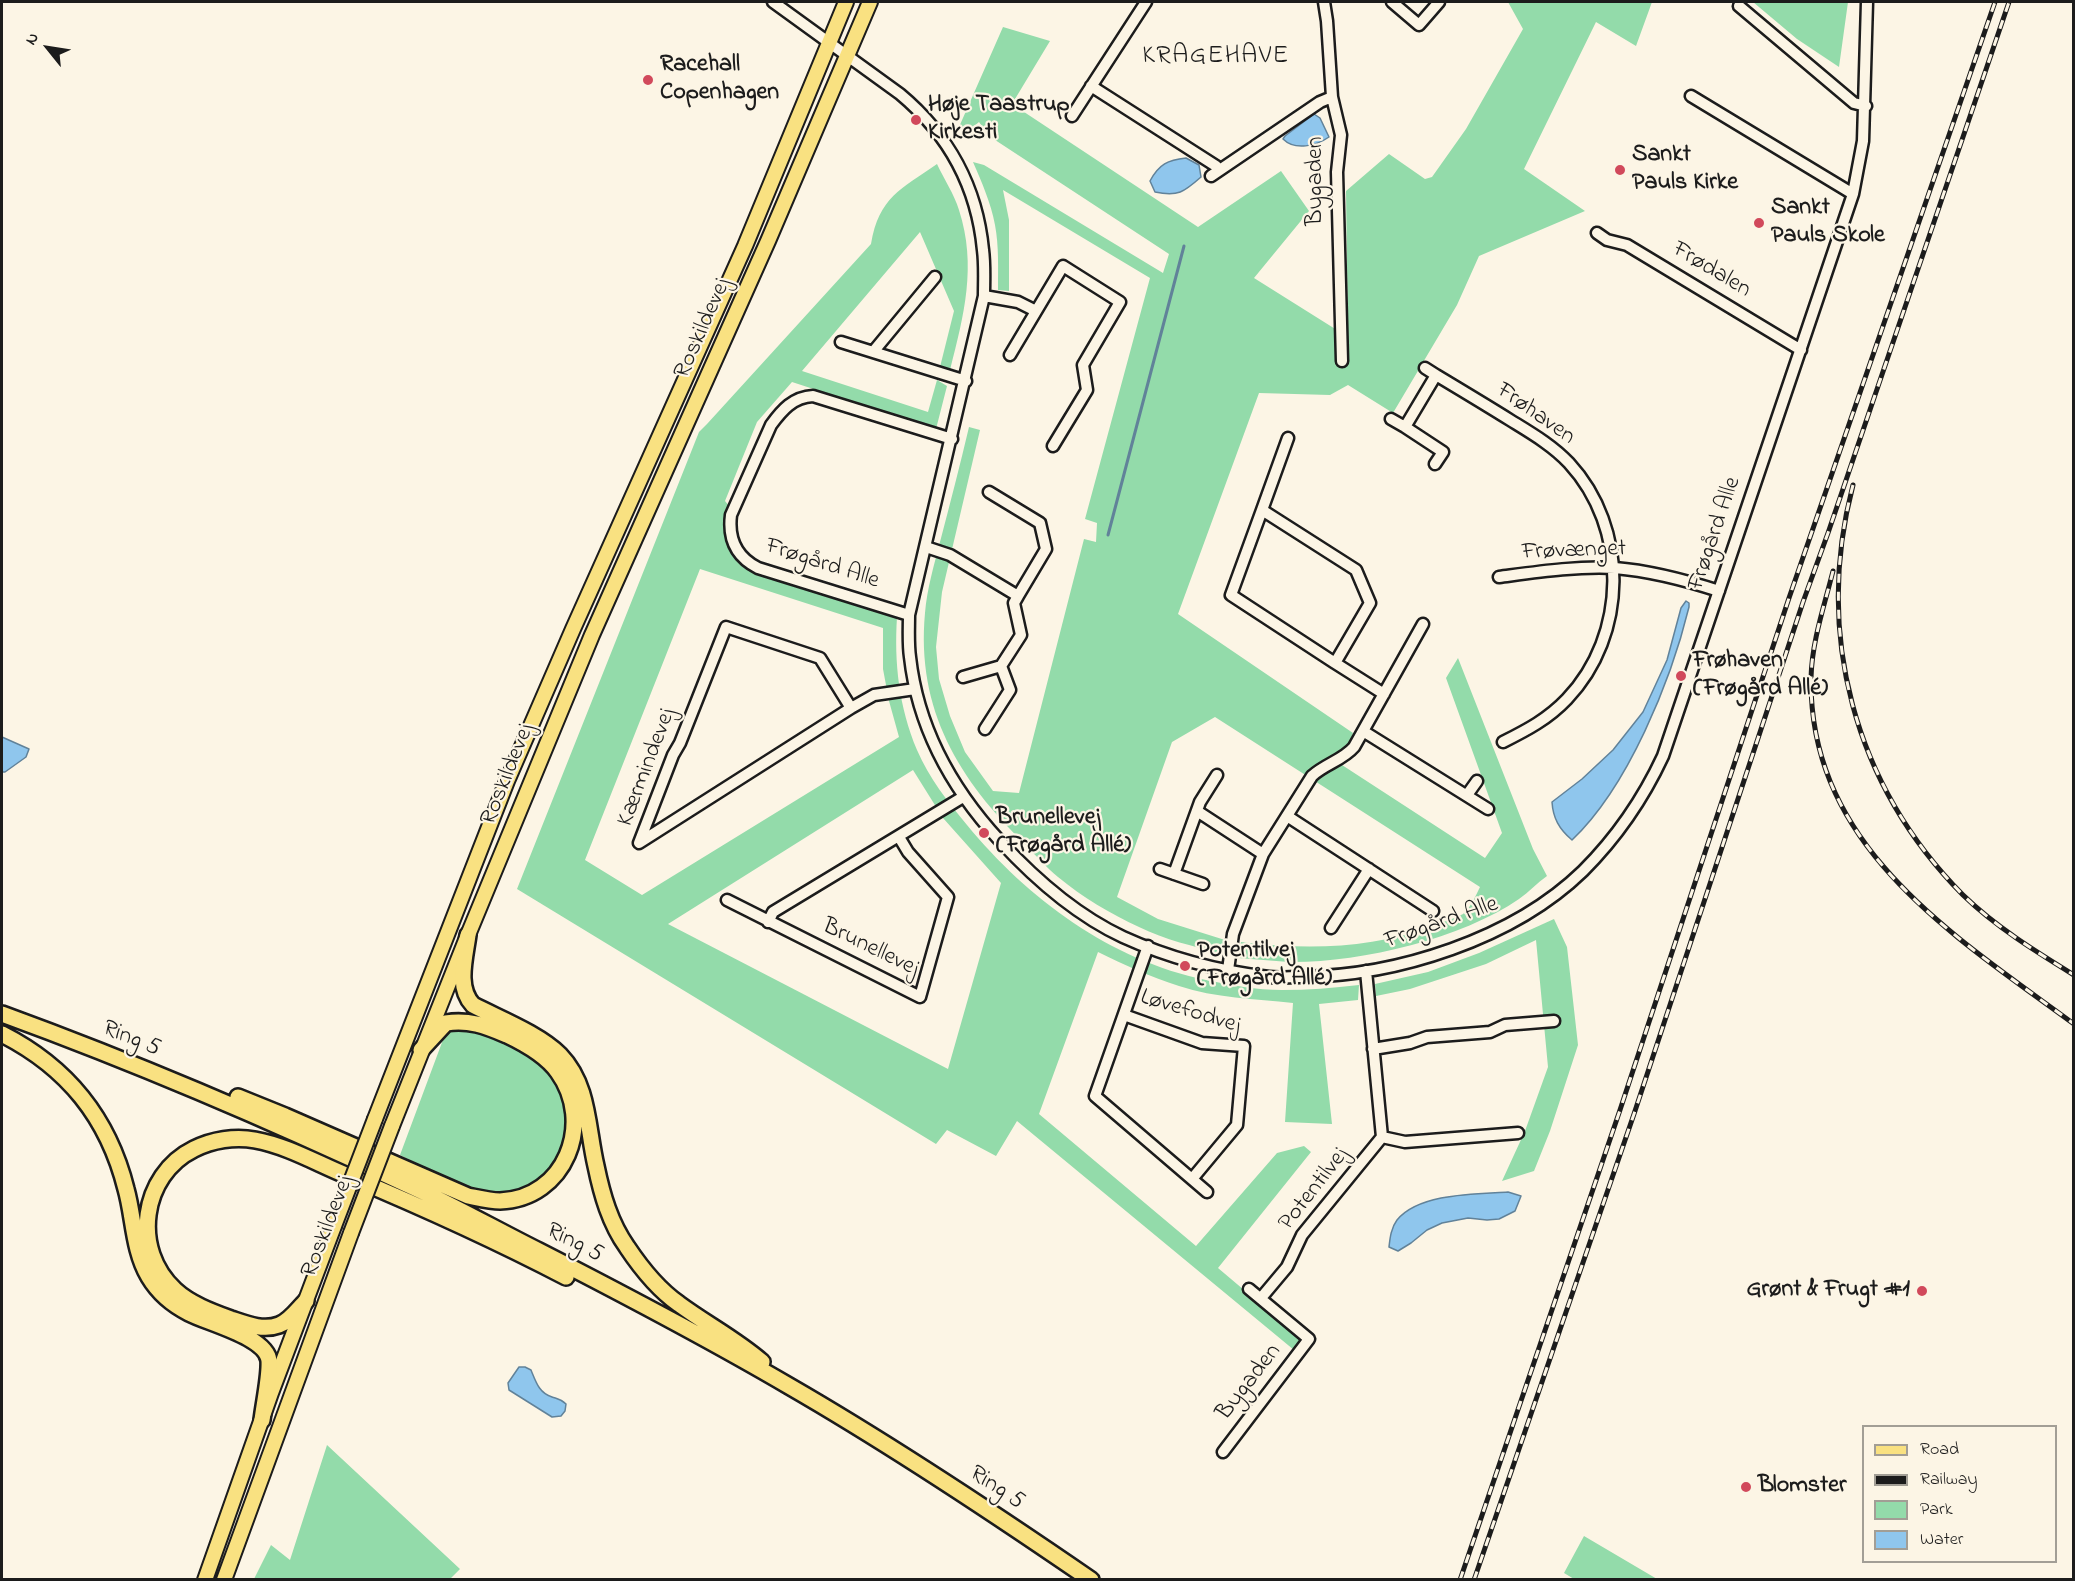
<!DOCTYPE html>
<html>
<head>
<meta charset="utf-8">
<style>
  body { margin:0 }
  #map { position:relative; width:2075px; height:1581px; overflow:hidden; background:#fcf5e5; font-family:"Indie Flower",sans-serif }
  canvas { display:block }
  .frame { position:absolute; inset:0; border:3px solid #1c1c1c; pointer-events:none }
  .legend { position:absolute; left:1862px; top:1425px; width:195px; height:138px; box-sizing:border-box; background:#fcf5e5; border:2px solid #a29e95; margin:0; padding:8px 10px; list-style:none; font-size:18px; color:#1c1c1c }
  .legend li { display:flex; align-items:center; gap:12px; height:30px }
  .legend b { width:30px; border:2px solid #a29e95 }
  .north { position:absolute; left:18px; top:18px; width:60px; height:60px; -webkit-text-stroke:4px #fcf5e5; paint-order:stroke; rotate:300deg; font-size:16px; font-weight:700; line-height:24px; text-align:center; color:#1c1c1c }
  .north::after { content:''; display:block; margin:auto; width:21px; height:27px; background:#1c1c1c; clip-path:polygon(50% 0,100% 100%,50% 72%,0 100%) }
</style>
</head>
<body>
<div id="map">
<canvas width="2075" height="1581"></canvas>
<div class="frame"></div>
<ul class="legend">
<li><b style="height:8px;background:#f9e181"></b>Road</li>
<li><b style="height:8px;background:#1c1c1c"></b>Railway</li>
<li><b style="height:16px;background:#93dbaa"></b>Park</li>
<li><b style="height:16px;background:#8fc6ed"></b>Water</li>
</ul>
<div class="north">N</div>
</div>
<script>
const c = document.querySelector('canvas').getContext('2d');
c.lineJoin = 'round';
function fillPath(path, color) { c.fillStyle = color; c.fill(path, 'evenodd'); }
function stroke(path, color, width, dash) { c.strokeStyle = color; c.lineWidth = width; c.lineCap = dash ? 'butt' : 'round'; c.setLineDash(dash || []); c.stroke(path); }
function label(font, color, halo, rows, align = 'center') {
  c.font = font + ' "Indie Flower",sans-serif'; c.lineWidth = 4.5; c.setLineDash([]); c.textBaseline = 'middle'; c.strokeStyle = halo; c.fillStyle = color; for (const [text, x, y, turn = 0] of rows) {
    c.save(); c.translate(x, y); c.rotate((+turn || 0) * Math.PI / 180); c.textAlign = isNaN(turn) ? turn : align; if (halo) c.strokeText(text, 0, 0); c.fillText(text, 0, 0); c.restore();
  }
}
fillPath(new Path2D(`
  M1508,2H1652L1636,46L1596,22L1524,169L1585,211L1479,256L1457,305L1393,413L1348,385L1330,395L1259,393L1178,614L1353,733L1342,765L1485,858L1502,833L1446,678L1458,658L1533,849L1547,876C1537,883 1529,892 1519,899C1461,939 1359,963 1289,962C1272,961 1255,959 1238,958L1241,942C1306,950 1371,949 1433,926C1442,922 1454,919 1463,914C1470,909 1476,895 1480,887L1215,717L1172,742L1117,897L1158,919L1225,940L1221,954C1194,946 1165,940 1139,927C1111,914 1082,897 1058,877C1047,868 1036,856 1026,845C959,780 916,710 925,613C927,589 934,565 940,542C950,504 960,465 969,427L980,430L942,592L936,647L939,679L950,716L965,752L993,791L1019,793L1084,539L1096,542L1097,523L1085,519L1150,278L1003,190L1009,220V291L998,290C998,269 999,246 995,225C991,203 982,183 973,162L984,165L1163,273L1169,254L989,136L979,122L965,134L959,127L1003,27L1050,41L1012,104L1198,227L1281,171L1309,211L1254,278L1348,337L1346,191L1389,154L1425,179L1432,177L1466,129L1523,29Z
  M1753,2H1848L1839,67L1797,39Z
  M937,164C944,179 954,194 959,210C977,266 964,315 950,370L940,367L954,311L920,232L802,371L928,412L937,380L947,386L936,429L792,382L757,422L725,501L730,507L726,523L748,568L759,574L897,617C894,663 899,707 917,750C929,778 948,802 967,825C1028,899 1110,960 1206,980C1230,985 1257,990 1282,990C1308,990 1333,988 1359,985L1358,1000L1319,1004L1332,1124L1285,1122L1293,1003C1255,999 1215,998 1179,986C1151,977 1124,965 1098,952L1039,1114L1196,1246L1277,1153L1304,1146L1311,1152L1218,1268L1302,1339L1294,1350L1017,1121L996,1156L947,1130L936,1144L517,889L699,432L707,424L871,244C879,197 901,189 937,164ZM700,569L883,628V669L889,701L899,737L642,895L585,860ZM913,770L943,818L1001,883L948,1069L668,924Z
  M1554,919L1567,947L1578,1045L1550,1131L1534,1171L1502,1181L1525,1131L1548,1067L1536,940L1486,964L1410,989L1376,996L1375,984L1428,972L1479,953Z
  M467,1025L504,1041L549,1070L569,1106L566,1146L556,1162L545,1175L534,1183L520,1190L504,1194H486L467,1190L400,1155L447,1029Z
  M327,1445L460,1569L450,1579H254L271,1545L290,1560Z
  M1584,1536L1657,1579H1574L1564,1573Z`), '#93dbaa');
const water = new Path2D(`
  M1314,114L1320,118L1329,137C1316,146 1295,151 1283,139L1285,136Z
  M1186,158L1199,165L1201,177C1184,192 1178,197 1155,192L1150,181C1159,164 1168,160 1186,158Z
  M1686,601L1689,603V607C1671,681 1628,787 1572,840C1559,829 1553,818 1552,802L1582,779L1613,750L1643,712L1667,660L1681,608Z
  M2,737L29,749L26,757L5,772H2Z
  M1508,1192L1521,1196L1515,1211L1499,1219L1487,1220L1468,1218L1442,1223L1427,1230L1411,1243L1398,1251L1389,1247C1390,1238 1391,1228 1397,1220C1419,1193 1476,1194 1508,1192Z
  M519,1367H525L531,1370C536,1382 539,1393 552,1397C558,1399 561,1399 566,1404L565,1411L561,1416L552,1417L509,1390L508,1383Z`);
fillPath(water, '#8fc6ed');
stroke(water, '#618299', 1.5);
stroke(new Path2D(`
  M1108,535L1184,246`), '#618299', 3);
const minor = new Path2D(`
  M773,2L900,94C948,134 977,187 983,250C985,265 984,281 984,296L909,615C909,629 908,643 910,657C918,729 952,789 1000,841C1035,879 1076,915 1123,937C1169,958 1219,971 1269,977C1279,978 1290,977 1300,977C1397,976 1513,939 1583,871C1617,837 1643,799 1663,756L1853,194L1863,141L1867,2
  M1324,2L1327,21L1332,97L1341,135L1337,172L1342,361
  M1392,2L1419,25L1439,2
  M1739,6L1854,103L1866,106
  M1091,86L1216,166L1220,170
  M1691,96L1853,194
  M1072,116L1146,2
  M1211,176L1320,102L1332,97
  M1597,233L1607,240L1627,245L1801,350
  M984,296L1018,302L1036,311
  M841,342L966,381
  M873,352L935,277
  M1010,355L1063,266L1120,302L1083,365L1087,390L1053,446
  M1425,368L1436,375
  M1391,419L1405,427
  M1288,438L1262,510L1356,570L1370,603L1335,663L1384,694
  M1435,464L1443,452L1405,427L1436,375C1461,390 1486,405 1510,420C1531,433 1552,445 1569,463C1629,528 1628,635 1567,699C1548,719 1527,730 1503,742
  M1262,510L1231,595L1335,663
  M926,547L950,555L1018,596L1046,549L1040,523L989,492
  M1499,577C1537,572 1576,566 1615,568C1651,571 1685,580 1719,591
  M909,615L758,568C736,557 728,539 731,515L771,425C782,410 793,397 813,396L952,439
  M963,677L1001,666L1021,635L1014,603L1018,596
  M851,708L820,658L726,627L680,743L673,755L639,843L851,708L874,695L915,689
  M985,729L1010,690L1001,666
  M1363,731L1488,809
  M1467,795L1477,781
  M1197,811L1263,854
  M1287,816L1433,911
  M1160,869L1203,884
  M1174,874L1200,802L1217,775
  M727,900L920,997L948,897L908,852L899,837
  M768,922L773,912L963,797
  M1331,928L1369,869
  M1148,946L1095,1096L1207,1192
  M1228,970L1233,934L1263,854L1312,776C1325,764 1343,760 1354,747L1423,624
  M1124,1015L1202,1043L1244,1046L1237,1125L1192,1179
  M1373,1049L1410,1043L1427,1037L1490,1032L1505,1025L1554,1021
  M1382,1137L1405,1142L1518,1133
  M1261,1298L1287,1267L1302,1235L1382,1137L1366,971
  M1223,1452L1309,1339L1249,1289`);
const major = new Path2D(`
  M375,1119L507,781L573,629L745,246L846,2
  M392,1126L468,935L592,635L768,241L870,2
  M205,1580L271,1393L334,1226
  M224,1580L351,1233`);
const highway = new Path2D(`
  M468,935C465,958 456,987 473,1005C500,1019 539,1034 560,1055C589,1085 587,1128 596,1166C602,1195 610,1223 627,1247C641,1268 659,1290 679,1304C706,1324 737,1340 762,1362
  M2,1014C139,1064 274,1122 406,1184C451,1204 495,1229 539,1251C623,1294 707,1338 789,1386C893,1446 992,1512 1091,1580
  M2,1034C67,1067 108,1117 126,1189C134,1217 133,1250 149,1277C158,1292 173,1305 189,1313C208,1323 267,1337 269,1361C270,1376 264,1403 262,1420
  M238,1097L285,1116L468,1196C478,1198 490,1201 500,1201C565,1199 595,1123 558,1072C546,1055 526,1044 507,1035C486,1026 468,1019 446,1023L421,1050
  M306,1301C298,1309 290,1321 279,1325C263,1331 246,1324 231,1319C212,1312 190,1304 175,1290C131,1250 141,1175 194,1149C212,1140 235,1136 255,1140C288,1146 318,1164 348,1176C422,1207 495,1240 566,1277`);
stroke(minor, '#1c1c1c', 15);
stroke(major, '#1c1c1c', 18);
stroke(highway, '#1c1c1c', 20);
stroke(minor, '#fcf5e5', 10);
stroke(major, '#f9e181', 14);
stroke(highway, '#f9e181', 15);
const rail = new Path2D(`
  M1853,485C1814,634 1854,785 1963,895C1996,927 2035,951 2074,975
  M1833,571C1824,607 1812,641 1811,678C1809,847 1953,935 2074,1024
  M1460,1580L1620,1110L1789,598L1995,2
  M1474,1580L1634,1114L1803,602L1828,533L2009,2`);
stroke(rail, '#1c1c1c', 5);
stroke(rail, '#fcf5e5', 3, [9]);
const majorBridge = new Path2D(`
  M334,1226L375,1119
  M351,1233L392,1126`);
stroke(majorBridge, '#1c1c1c', 18, []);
stroke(majorBridge, '#f9e181', 14);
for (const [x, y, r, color] of [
  [648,80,6,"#d1495b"],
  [916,120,6,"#d1495b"],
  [1620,170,6,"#d1495b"],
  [1759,223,6,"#d1495b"],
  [1681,676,6,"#d1495b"],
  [984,833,6,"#d1495b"],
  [1185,966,6,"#d1495b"],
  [1922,1291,6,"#d1495b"],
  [1746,1487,6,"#d1495b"]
]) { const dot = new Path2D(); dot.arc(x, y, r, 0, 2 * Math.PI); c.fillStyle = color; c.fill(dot); stroke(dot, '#fcf5e5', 2); }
label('bold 24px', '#1c1c1c', '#fcf5e5', [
  ["Racehall",660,66],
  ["Copenhagen",660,94],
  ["Høje Taastrup",928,106],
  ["Kirkesti",928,134],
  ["Sankt",1632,156],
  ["Pauls Kirke",1632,184],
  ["Sankt",1771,209],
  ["Pauls Skole",1771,237],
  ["Frøhaven",1693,662],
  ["(Frøgård Allé)",1693,690],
  ["Brunellevej",996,819],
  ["(Frøgård Allé)",996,847],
  ["Potentilvej",1197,952],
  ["(Frøgård Allé)",1197,980],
  ["Grønt & Frugt #1",1910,1291,"right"],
  ["Blomster",1758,1487]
], 'left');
label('24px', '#1c1c1c', '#fcf5e5', [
  ["Bygaden",1317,181,-90],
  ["Frødalen",1711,271,31],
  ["Roskildevej",704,329,-66],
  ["Frøhaven",1535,415,35],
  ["Frøgård Alle",1716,534,-71],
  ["Frøvænget",1574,552,-2],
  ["Frøgård Alle",822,565,18],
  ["Kærmindevej",648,768,-69],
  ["Roskildevej",509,775,-68],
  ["Frøgård Alle",1442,924,-19],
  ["Brunellevej",870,949,26],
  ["Løvefodvej",1190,1013,17],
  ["Ring 5",131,1040,22],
  ["Potentilvej",1315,1190,-52],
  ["Roskildevej",329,1227,-69],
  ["Ring 5",574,1244,27],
  ["Bygaden",1250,1383,-52],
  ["Ring 5",996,1489,33]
]);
c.letterSpacing = '1.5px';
label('26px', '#1c1c1c', '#fcf5e5', [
  ["KRAGEHAVE",1216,58]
]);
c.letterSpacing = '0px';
</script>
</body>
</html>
